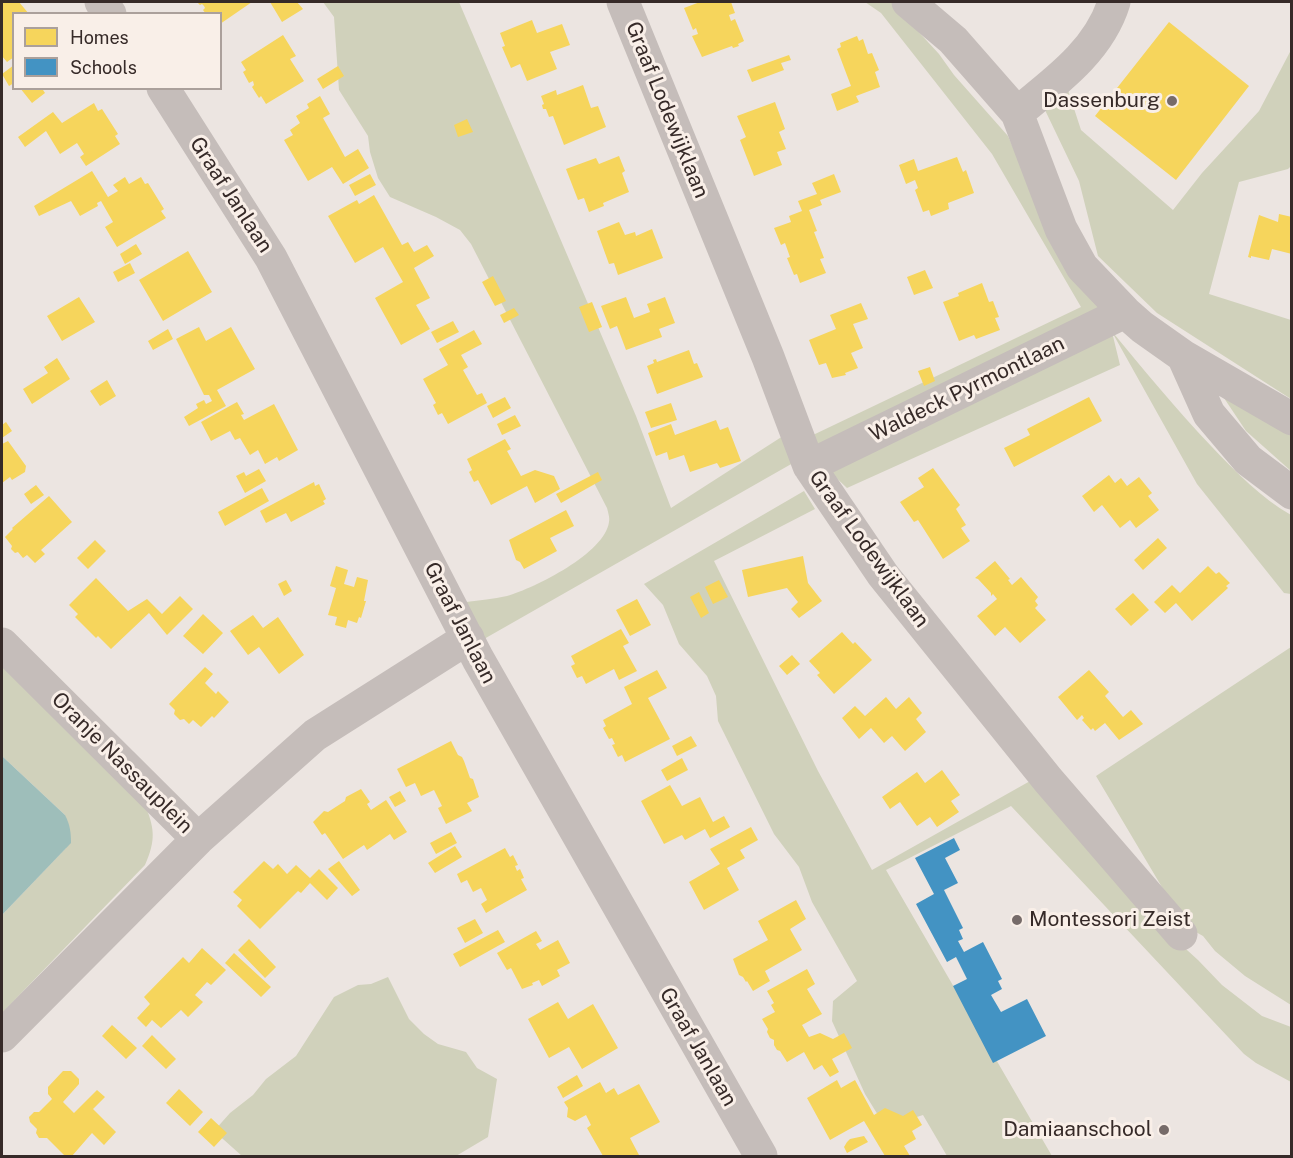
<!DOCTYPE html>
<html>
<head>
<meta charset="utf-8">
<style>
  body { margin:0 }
  #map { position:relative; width:1293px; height:1158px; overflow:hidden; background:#ece5e1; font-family:"Public Sans",sans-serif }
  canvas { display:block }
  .frame { position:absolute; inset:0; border:3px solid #362a28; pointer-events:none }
  .legend { position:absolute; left:12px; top:12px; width:210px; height:78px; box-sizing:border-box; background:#f9efe8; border:2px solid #aba09b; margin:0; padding:8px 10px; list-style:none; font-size:18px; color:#362a28 }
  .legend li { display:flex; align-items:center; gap:12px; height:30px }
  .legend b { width:30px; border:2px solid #aba09b }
</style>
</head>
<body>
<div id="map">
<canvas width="1293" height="1158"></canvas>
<div class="frame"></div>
<ul class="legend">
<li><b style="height:16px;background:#f6d55c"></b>Homes</li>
<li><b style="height:16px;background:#4393c3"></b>Schools</li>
</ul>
</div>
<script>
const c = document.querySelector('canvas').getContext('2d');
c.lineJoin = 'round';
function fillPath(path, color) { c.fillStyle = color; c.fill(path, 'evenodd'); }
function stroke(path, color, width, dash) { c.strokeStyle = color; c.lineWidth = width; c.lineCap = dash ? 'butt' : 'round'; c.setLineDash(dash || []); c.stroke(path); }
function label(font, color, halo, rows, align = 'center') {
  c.font = font + ' "Public Sans",sans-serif'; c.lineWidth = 6; c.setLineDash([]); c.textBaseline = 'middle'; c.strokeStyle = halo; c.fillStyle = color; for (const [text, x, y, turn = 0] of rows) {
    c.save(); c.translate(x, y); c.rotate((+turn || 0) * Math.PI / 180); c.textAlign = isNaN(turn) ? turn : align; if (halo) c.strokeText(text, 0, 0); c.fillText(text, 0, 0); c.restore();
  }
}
fillPath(new Path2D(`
  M323,2H459L636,416L671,508L783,436L793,463L484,639L466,602C480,600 493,599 507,596C535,588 605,553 609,522C610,518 608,512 607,508L471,244L460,230L436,217L390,197L378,178L370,152L368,136L339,90L334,17Z
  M865,2L892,3L939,54L954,75L1008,136L1067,270L1101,307L817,446L813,435L1081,307L992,154L881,13Z
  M1291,50V166L1288,169L1239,182L1209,294L1291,320V399L1157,313L1098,256L1079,181L1045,110L1068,90L1081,130L1173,210L1202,173L1259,111Z
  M1110,329C1143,369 1176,409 1212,447C1236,472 1261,498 1291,515V594L1284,593L1197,484L1112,332L1120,365L847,488L828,470Z
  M1220,392L1291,433V471L1246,431Z
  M804,491L815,509L714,561L818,771L872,870L1039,776L1155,921L1198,960L1222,985L1262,1016L1291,1027V1082L1256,1063L1244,1054L1011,806L886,870L1052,1156H947L923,1115L892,1125L881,1120L865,1094L832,1021L833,1001L857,981L812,902L799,867L774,834L718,721L716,696L707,676L679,644L663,605L644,584Z
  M1291,647V1005L1245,976L1215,951L1203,936L1185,926L1096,776Z
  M2,665L144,803C155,828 156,840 145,865L2,1013V915L66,848L65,815L2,756Z
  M388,977L409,1019L424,1034L438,1044L466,1052L477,1068L497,1079L488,1137L456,1156H242L214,1131L230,1113L253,1095L266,1079L296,1056L334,997L358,985L371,984Z`), '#d0d1bb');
fillPath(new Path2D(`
  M2,756L65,815C70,825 71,832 71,843L2,915Z`), '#9ebeba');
fillPath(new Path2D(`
  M2,2H19L29,14H14V57L7,62L2,56Z
  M197,2H252L220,24V14H206L203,10L205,8L204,6L202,4L200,5Z
  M270,2H297L303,9L282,22Z
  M700,2H731L735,13L729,15L731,21L735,19L744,41L738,44L739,46L733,48L732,46L702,57L692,36L698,34L696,28L693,30L684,8Z
  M532,20L537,33L562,24L570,45L550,52L557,69L527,81L520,64L511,68L502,47L505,46L500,33Z
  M1169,22L1249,86L1176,180L1095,116Z
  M283,35L296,56L290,59L304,81L266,104L261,96L259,98L252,87L254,85L253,81L249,83L243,72L246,70L241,62Z
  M857,36L859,41L863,39L868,54L872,53L879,70L875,72L880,87L856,96L859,102L837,111L831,94L851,86L837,49L841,47L840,43Z
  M789,55L791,60L781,63L784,70L752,82L747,70Z
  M14,65V83L9,86L2,74Z
  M338,66L344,76L323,89L317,79Z
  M583,85L591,108L598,106L606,127L564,145L553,116L549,117L546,109H543L542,105L544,104L541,96L556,90L557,95Z
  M20,88H44L43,90L45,93L32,103Z
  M320,96L330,114L323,118L345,157L358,149L369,168L343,184L332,167L308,181L284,140L293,135L290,130L300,123L296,116L309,108L307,104Z
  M775,102L785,129L779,132L786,149L777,152L782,165L754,176L740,140L746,137L737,116Z
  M94,103L98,111L102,109L118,134L115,136L120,144L86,166L80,157L84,154L77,143L60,154L46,131L25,147L18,137L53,112L62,123Z
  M467,119L473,132L458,137L454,125Z
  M619,156L625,171L622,173L629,192L603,203L604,206L589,212L584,198L578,200L566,169L596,158L599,164Z
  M957,157L963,172L966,170L974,193L948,203L949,209L931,216L929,210L923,212L915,190L918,188L915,180L906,184L899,165L914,159L918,171Z
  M92,171L108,197L118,191L113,185L125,177L129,184L141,177L145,184L148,183L164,209L161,211L166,218L117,247L105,227L113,222L101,201L97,203L98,206L80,216L71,201L39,216L34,206Z
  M370,174L376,185L355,196L349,185Z
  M834,174L841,192L820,200L822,205L809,210L817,231L814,232L824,258L820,259L826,273L800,283L797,274L794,275L787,258L790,257L785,243L781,245L774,228L791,222L789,216L802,211L798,201L817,194L812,183Z
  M374,195L402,245L408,242L414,252L427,245L434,256L414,268L430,298L416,305L430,329L401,345L375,298L403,282L383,247L355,263L328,216L357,200L359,204Z
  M1279,214L1292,217V254L1272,249L1269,260L1251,256V258L1248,257L1259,215L1278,222Z
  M619,222L625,235L635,232L636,236L652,229L663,258L618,275L614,263L609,264L597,231Z
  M136,244L142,254L125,264L120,254Z
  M188,251L212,292L163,321L139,280Z
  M130,263L135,273L118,282L113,272Z
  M925,270L933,288L914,295L907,277Z
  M493,276L506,301L495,306L482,282Z
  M982,283L989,302L993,301L999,317L995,318L1000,330L976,339L974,335L959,341L943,302L959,296L958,293Z
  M79,297L95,322L62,341L47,316Z
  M626,297L634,318L650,312L647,304L665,297L675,323L659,329L662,337L626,350L617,326L610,329L601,306Z
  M592,302L602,327L589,332L579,307Z
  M861,303L868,319L853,324L863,348L851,353L858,368L845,373L846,375L832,378L826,363L819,365L809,340L836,329L830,315Z
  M514,308L519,315L504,323L500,315Z
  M453,321L459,332L437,343L431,332Z
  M199,327L206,341L231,327L255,369L217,390L226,406L189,426L184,417L198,408L196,404L204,400L206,404L212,401L209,395H204L176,339Z
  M168,329L173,339L153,350L148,341Z
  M474,330L482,344L461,355L468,367L463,370L477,395L482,393L487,403L448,424L442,413L438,415L433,405L436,403L423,379L448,365L439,349Z
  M689,350L694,364L697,363L703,377L657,394L647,366L654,363L653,360L656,359L657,362Z
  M57,358L70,379L32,404L23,389L48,373L44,367Z
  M930,367L935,381L924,386L918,371Z
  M107,380L116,396L100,406L90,391Z
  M505,397L511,408L493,418L487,406Z
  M1089,397L1102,421L1014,467L1004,448L1030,435L1027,429Z
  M237,402L244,414L241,415L244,420L274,404L298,450L279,461L277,457L265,464L258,450L250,455L240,438L235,440L230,431L211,441L201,422Z
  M671,403L677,420L651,428L645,412Z
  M515,415L521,426L502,435L497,424Z
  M716,420L720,430L728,427L741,461L720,468L717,463L690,472L684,455L669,460L667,452L656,456L648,433L671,424L675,435Z
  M6,422L12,431L2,438V425Z
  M505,439L511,449L507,451L521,476L535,470L554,476L560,489L535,503L527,486L491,505L478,480L474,482L469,472L472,470L467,459Z
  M8,441L26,466L25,472L12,480L10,477L2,483V444Z
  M933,468L960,505L956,509L966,525L961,528L970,541L943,559L918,520L914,522L900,502L924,487L918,478Z
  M259,469L266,481L245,493L236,476L244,472L246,476Z
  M598,472L602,480L561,503L556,494Z
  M1109,475L1115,483L1121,478L1127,486L1139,477L1152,493L1148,496L1159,510L1136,528L1130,520L1120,528L1102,505L1094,512L1082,496Z
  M314,482L315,486L319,484L326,499L323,501L325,504L291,522L286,513L266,523L260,511Z
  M36,485L44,495L31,504L24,494Z
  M262,488L269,501L225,526L218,512Z
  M49,496L72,522L41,550L45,554L35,563L27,555L23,558L18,552L15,553L11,549L12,546L5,537L13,529L12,528Z
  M566,510L574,526L550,538L557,551L524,569L520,562L516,560L509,540Z
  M1158,538L1167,548L1143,570L1134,560Z
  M95,540L106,551L88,569L77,558Z
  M803,556L808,583L822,601L799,618L791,609L798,602L787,588L748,597L742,570Z
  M995,561L1010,579L1008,580L1012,585L1021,577L1038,597L1035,601L1038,605L1035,608L1046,620L1020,643L1005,627L995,636L977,616L997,599L993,594L991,596V593L978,579L975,578Z
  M336,566L348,570L344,584L354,587L357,577L368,580L364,601H366L361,618L359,617L357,623L348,620L346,628L335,625L337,617L328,615L336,588L330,586Z
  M1208,566L1216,574L1219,572L1230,583L1226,586L1228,588L1192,621L1176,603L1165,613L1154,602L1172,585L1180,593Z
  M96,578L128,611L147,599L162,614L180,596L193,609L167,635L149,613L111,649L98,636L96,638L75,617L78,614L69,605Z
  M286,580L292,591L284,596L278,584Z
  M719,580L728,597L713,604L705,587Z
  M699,592L709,613L701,618L690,597Z
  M1133,593L1149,610L1131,626L1115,609Z
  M637,599L651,625L630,636L616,610Z
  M203,614L223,633L203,654L183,636Z
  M253,615L263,628L278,617L304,655L279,674L259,647L248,655L230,631Z
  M621,629L629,643L623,646L637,671L619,680L614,669L586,684L582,676L577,678L571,666L575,664L571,656Z
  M842,632L853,644L855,642L872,660L834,694L817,675L820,673L809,661Z
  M792,655L800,664L787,675L779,666Z
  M205,667L213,674L205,683L216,694L218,691L229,702L214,718L212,716L201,727L193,720L189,724L184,719L180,720L174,714L175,710L169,704Z
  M657,670L667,688L648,698L670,739L625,762L622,755L618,757L612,745L615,744L612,738L609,739L603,728L606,726L603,720L632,704L624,687Z
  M1089,670L1109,692L1105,696L1123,717L1131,710L1143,724L1119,740L1105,723L1095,731L1093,728L1091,730L1082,720L1084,718L1082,715L1077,720L1058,697Z
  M886,697L896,709L909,697L922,713L916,719L926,732L905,751L892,736L884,743L871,728L859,739L842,718L855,706L865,716Z
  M691,736L697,746L677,756L672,746Z
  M451,741L458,755L462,757L464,761L470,778L473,779L479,797L467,803L472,811L446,824L438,808L442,806L434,790L421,796L415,783L406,787L397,769Z
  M682,758L688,770L667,781L661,770Z
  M942,770L960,795L951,801L959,812L937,827L930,817L917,826L900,802L890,809L882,797L917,772L925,783Z
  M670,785L682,806L700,797L713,822L724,816L730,827L710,838L705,829L685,840L682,835L664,844L641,801Z
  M361,789L370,802L367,804L371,810L386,800L407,832L394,840L390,834L367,850L364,845L343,859L325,833L322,835L313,822L324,811L328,812L345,801L346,797Z
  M400,791L406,801L395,807L389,797Z
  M751,827L758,840L740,850L745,858L727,868L739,890L704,910L689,882L720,864L710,849Z
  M451,832L457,843L436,854L430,843Z
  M455,846L462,857L435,873L428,863Z
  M505,848L510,857L513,855L518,865L515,866L517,871L520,869L524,878L521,879L527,890L486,913L481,904L487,900L481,888L473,892L467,880L461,883L457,874Z
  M264,861L273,869L278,864L287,874L296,865L310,878L319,869L338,888L327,900L310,883L301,893L298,891L260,929L237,906L242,900L233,892Z
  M339,861L360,890L352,896L328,869Z
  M796,900L806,919L790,929L802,950L765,971L770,981L753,991L747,981L746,982L743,977L739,975L733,959L768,940L758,921Z
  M475,919L483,933L465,943L457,928Z
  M498,930L505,942L460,967L453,954Z
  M536,931L542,941L536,944L540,950L558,940L570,963L557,970L560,976L542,986L539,980L532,983L533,985L522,989L511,968L507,970L497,953Z
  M249,939L276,967L265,978L238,950Z
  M202,948L226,970L211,985L207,982L195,995L203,1002L188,1017L181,1010L161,1028L152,1020L146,1027L137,1018L150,1004L144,997L183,957L189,963Z
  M234,953L271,987L261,997L225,963Z
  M807,969L815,984L807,989L822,1014L802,1025L809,1037L820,1033L833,1039L844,1033L852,1048L832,1059L839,1072L830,1077L822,1065L814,1070L804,1052L787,1062L780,1051L777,1050L774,1045V1040L770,1038L767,1032L768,1029L762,1019L775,1012L771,1005L774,1003L767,991Z
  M558,1002L568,1019L593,1004L618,1048L582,1069L569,1047L549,1058L528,1019Z
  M112,1025L137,1048L126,1059L102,1036Z
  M152,1035L176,1059L166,1069L142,1046Z
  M63,1071H71L79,1079V1084L63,1102L74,1113L97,1090L105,1097L93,1109L116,1132L104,1145L92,1133L72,1156H65L47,1138H39L36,1133L37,1129L30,1122L29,1117L34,1112H39L52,1099L48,1094V1087Z
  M577,1075L583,1086L563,1098L557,1087Z
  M837,1080L841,1088L855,1080L874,1115L885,1108L903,1116L913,1110L922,1125L912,1131L916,1139L904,1146L910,1156H885L864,1121L830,1140L807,1098Z
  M600,1082L606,1093L614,1088L618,1095L639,1084L660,1122L630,1138L639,1155L637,1156H603L587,1128L591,1125L586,1115L575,1121L567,1117L568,1108L564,1102Z
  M179,1089L203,1112L190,1126L166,1103Z
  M211,1118L227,1133L214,1147L198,1132Z
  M864,1136L868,1142L847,1153L844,1147L847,1142L850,1139Z`), '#f6d55c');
fillPath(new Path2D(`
  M954,838L960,850L945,858L958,883L944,890L963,928L959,930L963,939L958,941L964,952L983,942L1002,979L998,981L1002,989L991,995L1001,1012L1027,999L1046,1036L993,1063L953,986L967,979L956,957L947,962L916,904L934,894L915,858Z`), '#4393c3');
stroke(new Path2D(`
  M101,2L110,14
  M623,2L768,357L809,466L883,575L1048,780L1181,934
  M908,2L953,40L1017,113L1061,229L1082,267L1125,312L1142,327L1183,356L1292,419
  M163,88L271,258L478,659L761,1156
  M1017,113C1055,82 1099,51 1114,2
  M1183,356L1209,414L1248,460L1292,493
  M809,466L1125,312
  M2,644L198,839L2,1036
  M198,839L315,735L468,638`), '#c5bdba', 33);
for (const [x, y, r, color] of [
  [1172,101,6,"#766b69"],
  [1017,920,6,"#766b69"],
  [1164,1130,6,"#766b69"]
]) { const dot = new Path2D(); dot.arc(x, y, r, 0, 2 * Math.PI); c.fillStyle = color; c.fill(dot); stroke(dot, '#f9efe8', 2); }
label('21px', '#362a28', '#f9efe8', [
  ["Dassenburg",1160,101],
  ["Montessori Zeist",1029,920,"left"],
  ["Damiaanschool",1152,1130]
], 'right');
label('21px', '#362a28', '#f9efe8', [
  ["Graaf Lodewijklaan",667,110,68],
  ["Graaf Janlaan",231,195,57],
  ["Waldeck Pyrmontlaan",967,389,-26],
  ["Graaf Lodewijklaan",869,549,54],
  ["Graaf Janlaan",460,623,63],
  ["Oranje Nassauplein",122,763,45],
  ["Graaf Janlaan",698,1047,60]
]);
</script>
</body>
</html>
